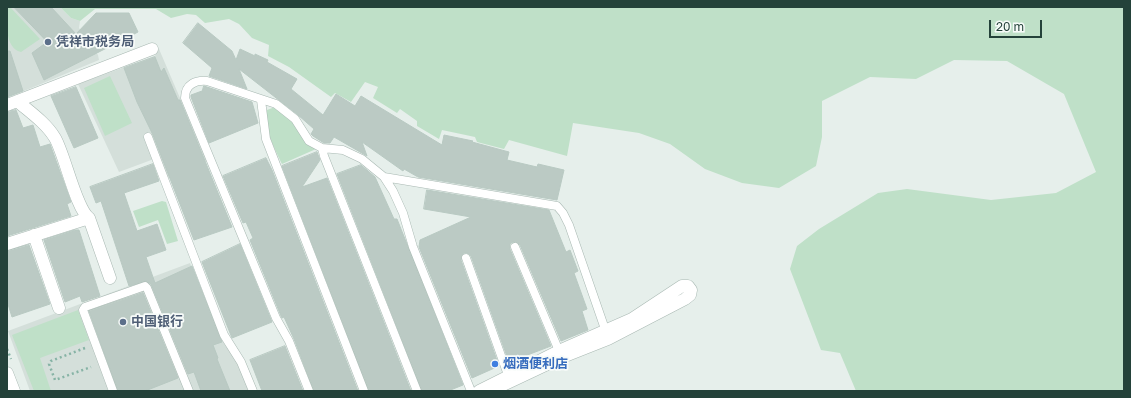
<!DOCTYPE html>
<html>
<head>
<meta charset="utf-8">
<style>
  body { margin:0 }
  #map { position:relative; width:1131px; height:398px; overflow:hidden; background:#e6efeb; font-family:"Golos Text",sans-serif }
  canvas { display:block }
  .frame { position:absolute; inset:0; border:8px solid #24423a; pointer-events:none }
  .scale { position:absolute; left:989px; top:20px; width:53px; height:18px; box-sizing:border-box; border:2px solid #24423a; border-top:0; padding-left:5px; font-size:12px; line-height:14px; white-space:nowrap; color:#24423a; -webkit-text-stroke:3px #f7fbf9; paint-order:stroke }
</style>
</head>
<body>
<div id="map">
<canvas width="1131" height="398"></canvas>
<div class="frame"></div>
<div class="scale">20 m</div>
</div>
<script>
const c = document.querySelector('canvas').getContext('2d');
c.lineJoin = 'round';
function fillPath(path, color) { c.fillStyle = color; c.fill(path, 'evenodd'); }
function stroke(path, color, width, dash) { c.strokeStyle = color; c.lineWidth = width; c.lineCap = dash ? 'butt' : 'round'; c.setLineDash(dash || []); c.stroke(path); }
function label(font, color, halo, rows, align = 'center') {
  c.font = font + ' "Golos Text","Noto Sans SC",sans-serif'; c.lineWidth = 3.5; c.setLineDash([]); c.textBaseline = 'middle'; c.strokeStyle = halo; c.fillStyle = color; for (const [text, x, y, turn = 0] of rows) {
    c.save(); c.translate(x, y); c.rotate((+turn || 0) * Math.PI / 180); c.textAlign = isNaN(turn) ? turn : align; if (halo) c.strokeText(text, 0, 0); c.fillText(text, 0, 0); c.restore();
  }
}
fillPath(new Path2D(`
  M7,7H60L71,18L80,21L79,28L98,55L99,60L7,98Z
  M159,49L207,161L168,178L150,134L147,133L154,159L119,172L78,84L155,56Z
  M190,263L220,338L237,362L249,391H30L8,331Z`), '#d4dfda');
fillPath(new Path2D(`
  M7,7H10L40,39L21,52C4,48 7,20 7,7Z
  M60,7H1124V391H856L840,353L821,350L790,269L797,246L819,229L878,193L907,189L991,200L1056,193L1096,172L1064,94L1007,61L954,60L916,79L870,77L822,101V137L816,166L779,188L742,183L705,169L670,144L639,133L573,123L567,156L509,140L504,149L477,142L475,137L442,130L439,139L417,126V121L400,109L397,113L373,98L378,87L365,82L351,102L335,93L331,97L289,67L268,56L269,45L252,38L239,24L229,19L205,23L196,15L187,14L171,18L156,9H95L80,21L71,18Z
  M110,76L132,123L105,136L84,88Z
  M275,107L284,113L316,149L282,164C276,151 261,124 267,110Z
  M162,201L166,202L178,241L167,244L158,220L139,227L133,211Z
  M78,310L89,340L40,358L51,391H34L12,335Z`), '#bfe0c8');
const building = new Path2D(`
  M14,7H51L76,34L96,13H129L138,32L44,80L32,53L47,42Z
  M198,23L232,51L236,60L240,49L255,56V54L268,60L267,62L297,79L291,89L323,115L336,94L355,106L361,96L442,145L444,135L473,141L472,142L509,152L507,160L537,167L538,164L564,170L557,200L418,177L404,169L403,171L362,142L367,156L334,137L330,143H324L313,136L311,134L314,129L298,115L239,69L247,89L209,76L212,68L183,43Z
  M7,51H10L23,91L7,97Z
  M155,57L161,72L164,68L178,100H180L232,227L194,240L153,135L137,102L124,68Z
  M204,86L252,102L258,123L209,143L191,97V95L202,91Z
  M76,87L98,138L74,148L51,96Z
  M16,110L23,128L33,125L40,147L50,144L71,202L67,204L71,216L7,236V112Z
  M317,152L320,160L302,187L327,178L411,391H369L282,166Z
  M266,158L272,170L358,391H314L294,339L284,317L282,318L281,316L250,240L253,238L246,222L243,223L223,176Z
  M153,164L159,181L124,193L137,231L157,224L166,250L146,257L155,283L192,266L222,342L213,345L218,358L217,359L230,391H201L194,372L188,374L151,284L146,281L129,286L101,201L96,203L90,187Z
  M361,165L375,177L394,219H397L463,385L448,391H422L337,174Z
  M427,190L549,210L566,252L570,250L578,271L574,273L587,309L582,311L588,330L561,341L520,245L513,242L510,244V249L551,346L509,362L471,256L467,253H464L461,260L499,366L472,378L419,247L420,240L471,217L424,209Z
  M75,230H79L100,296L82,302L80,296L65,302L44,240Z
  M240,244L272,322L232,338L202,262Z
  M29,245L50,304L12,317L7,301V251Z
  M143,293L178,378L145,391H118L89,311Z
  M285,346L303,391H262L250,360Z`);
fillPath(building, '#bbcac4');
stroke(building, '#b8c9c2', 1);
const lane = new Path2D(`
  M261,100L266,139L364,391
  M148,137L224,335L241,362L253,391
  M322,148L324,156L417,391
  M384,177L393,191L403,213L413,247L471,391
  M515,247L559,351
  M466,258L508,375
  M113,391L83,310L85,307L145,286L147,288L189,391
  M309,391L289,341L276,318L185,98C185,84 196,80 207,81L276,104L295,119L309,141L322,148L343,150L362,159L384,177L557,206L563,213L569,225L606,332`);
const street = new Path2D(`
  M17,101C30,112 46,123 55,138C65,155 76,209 89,218
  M7,105L152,49
  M34,235L59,308
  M7,244L89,218L110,278
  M7,373L14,391
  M479,391L559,351L632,319L682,286H688L691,290L690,295L685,299L608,339L560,358L490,391`);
stroke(lane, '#a8b8b2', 9);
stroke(street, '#a8b8b2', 13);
stroke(new Path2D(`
  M85,348L51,361L49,364L55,380L91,367
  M7,349L11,359`), '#86b3a5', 2.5, [2, 3]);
stroke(lane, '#fff', 8);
stroke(street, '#fff', 12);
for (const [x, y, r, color] of [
  [48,42,4,"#5c6f8a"],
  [123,322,4,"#5c6f8a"],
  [495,364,4,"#3f7fe0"]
]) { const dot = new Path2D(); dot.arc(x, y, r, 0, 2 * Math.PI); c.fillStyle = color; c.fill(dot); stroke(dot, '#f7fbf9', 1.5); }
label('bold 13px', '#4e5e75', '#f7fbf9', [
  ["凭祥市税务局",56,42],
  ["中国银行",131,322]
], 'left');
label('bold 13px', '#366cbe', '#f7fbf9', [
  ["烟酒便利店",503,364]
], 'left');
</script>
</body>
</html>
